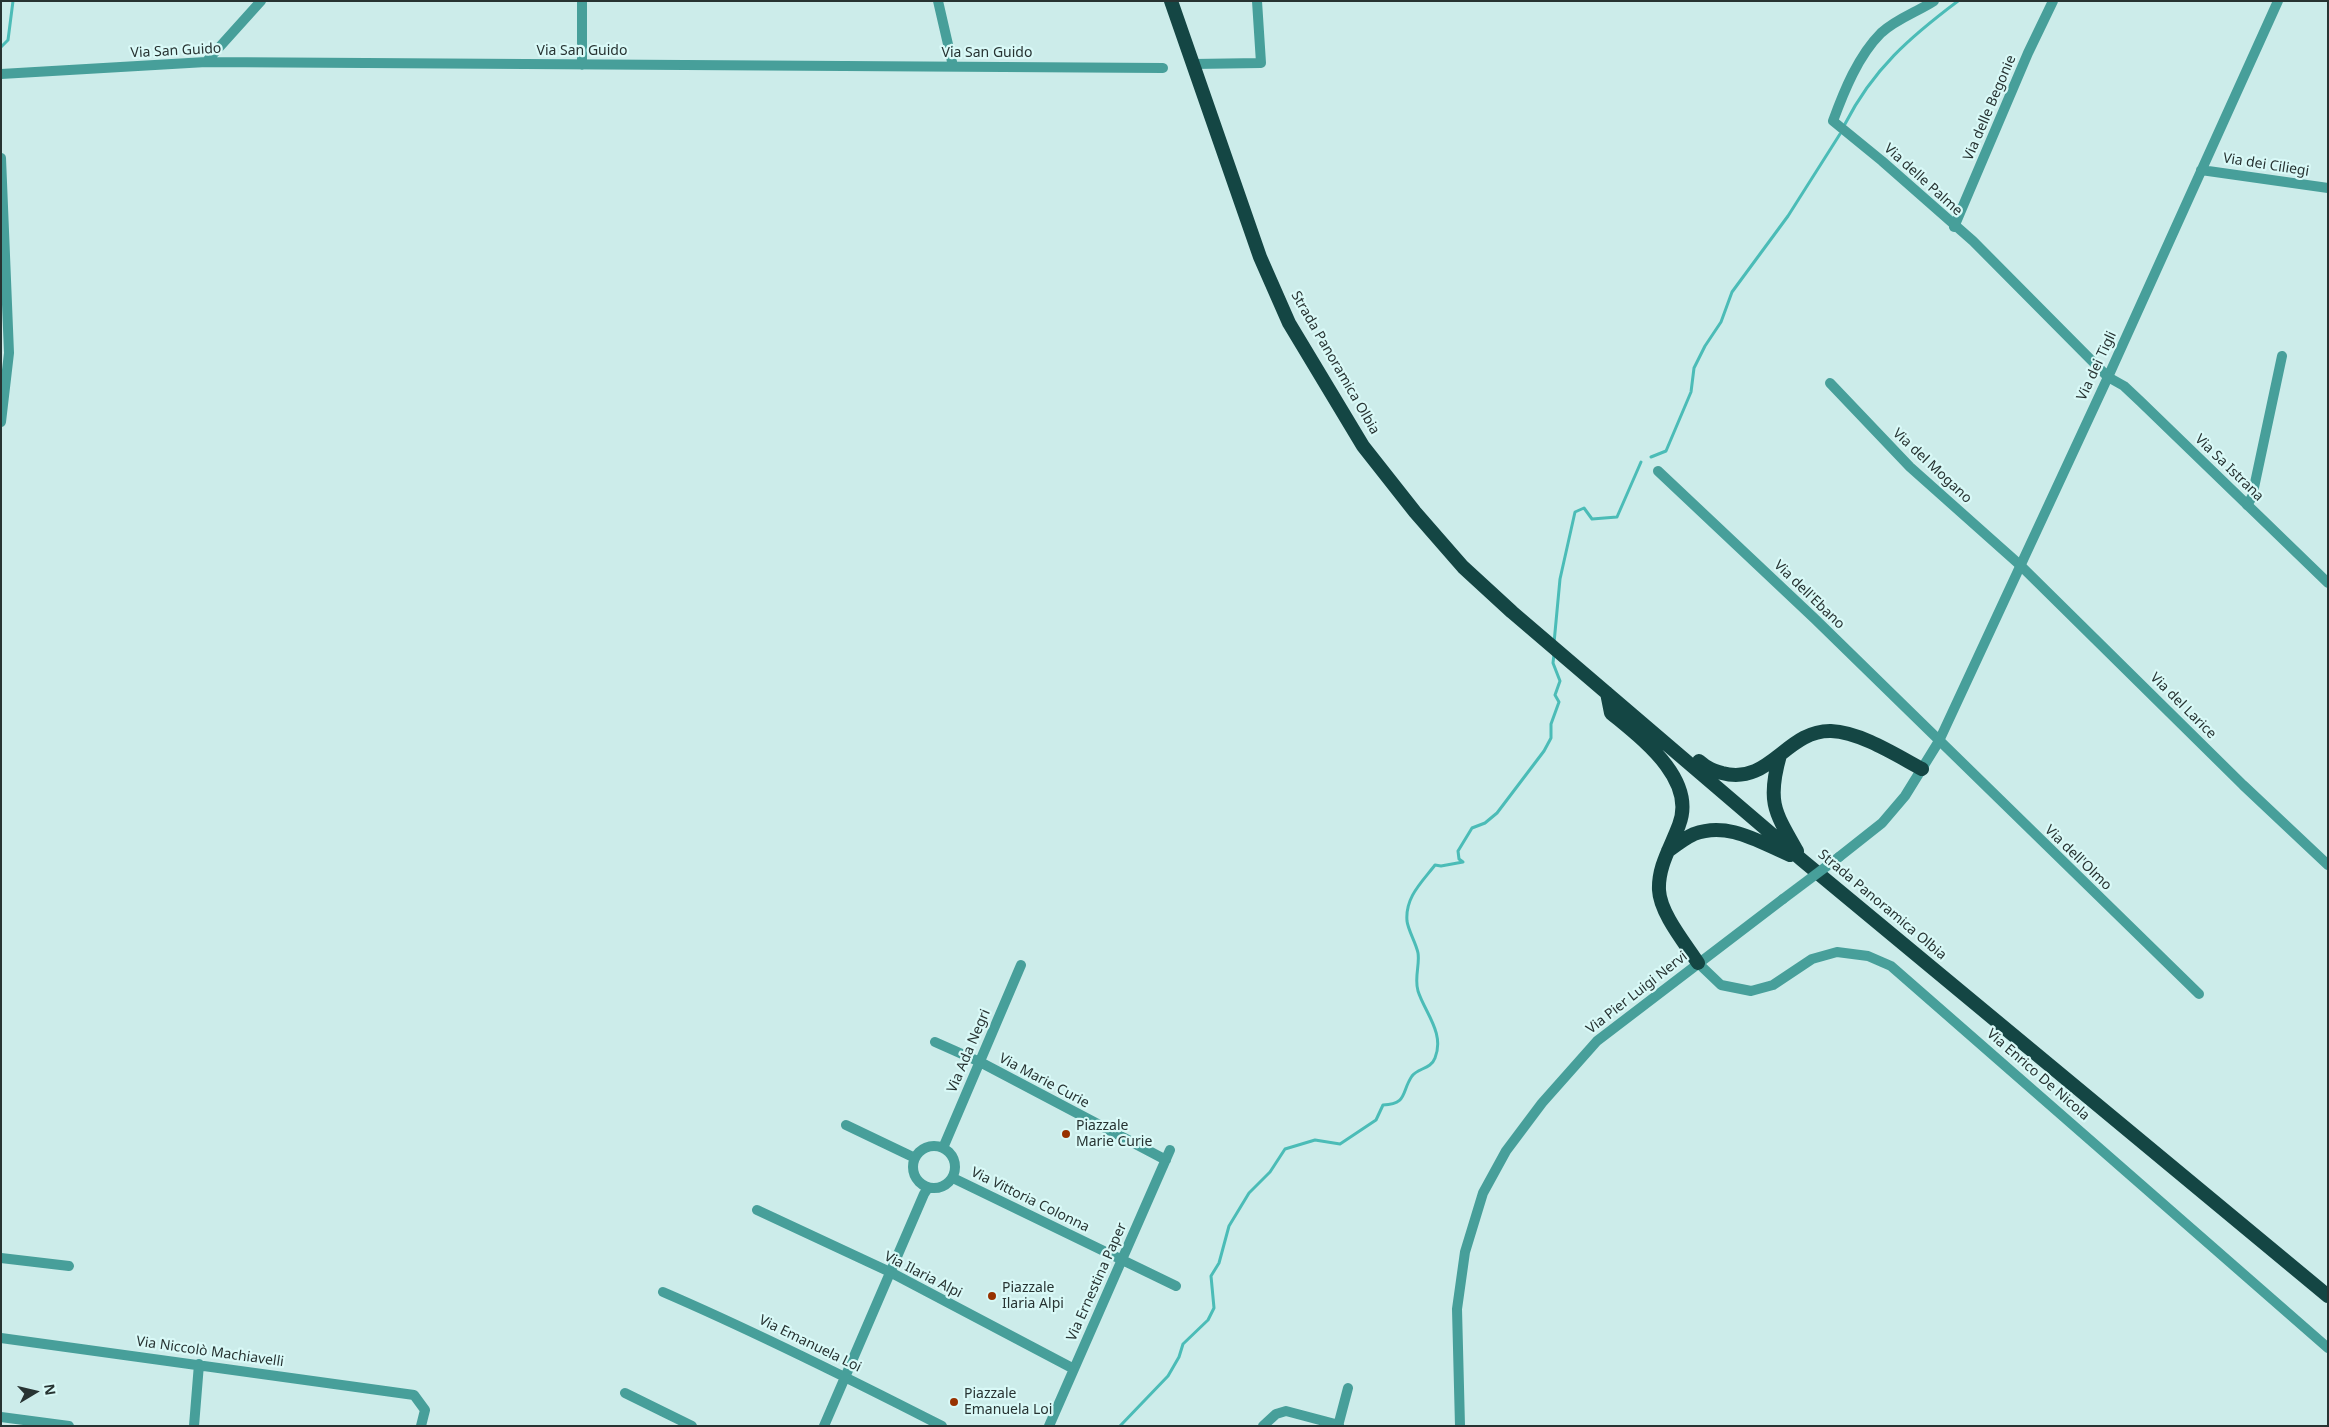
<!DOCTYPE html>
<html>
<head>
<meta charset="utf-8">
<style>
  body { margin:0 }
  #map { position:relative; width:2329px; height:1427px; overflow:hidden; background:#ccecea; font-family:"Noto Sans",sans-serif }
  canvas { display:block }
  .frame { position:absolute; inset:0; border:2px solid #273332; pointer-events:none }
  .north { position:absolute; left:10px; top:1367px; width:50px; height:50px; -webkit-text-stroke:4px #d9f9f7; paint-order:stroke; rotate:81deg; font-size:14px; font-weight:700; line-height:20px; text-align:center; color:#273332 }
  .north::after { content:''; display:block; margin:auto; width:18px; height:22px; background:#273332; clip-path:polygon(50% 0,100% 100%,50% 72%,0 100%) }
</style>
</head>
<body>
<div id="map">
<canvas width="2329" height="1427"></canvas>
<div class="frame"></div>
<div class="north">N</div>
</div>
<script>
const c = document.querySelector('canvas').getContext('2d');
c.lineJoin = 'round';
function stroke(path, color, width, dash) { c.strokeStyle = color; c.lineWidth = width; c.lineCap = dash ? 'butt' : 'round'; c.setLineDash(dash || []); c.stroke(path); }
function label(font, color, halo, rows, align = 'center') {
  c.font = font + ' "Noto Sans",sans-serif'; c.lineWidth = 4.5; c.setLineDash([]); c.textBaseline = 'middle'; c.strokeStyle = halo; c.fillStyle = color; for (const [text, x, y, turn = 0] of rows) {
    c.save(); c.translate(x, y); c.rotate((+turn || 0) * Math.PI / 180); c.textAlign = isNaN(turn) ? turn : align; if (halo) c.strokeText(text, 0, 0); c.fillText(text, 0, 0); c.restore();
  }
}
stroke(new Path2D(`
  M1,47L8,40L13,1
  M1845,124C1873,69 1910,37 1958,1
  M1651,457L1666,451L1691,392L1694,368L1705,346L1721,322L1732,292L1788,216L1840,134
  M1554,643L1560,579L1575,512L1584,508L1592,519L1617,517L1641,462
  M1120,1426L1168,1376L1179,1357L1183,1344L1208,1320L1214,1308L1211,1276L1219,1263L1229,1226L1249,1193L1270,1172L1285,1149L1315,1140L1340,1144L1376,1120L1383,1105C1408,1104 1401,1092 1412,1076C1418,1068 1431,1069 1435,1058C1445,1033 1425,1013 1418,991C1414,978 1420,965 1418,953C1416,943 1408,930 1407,921C1405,897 1422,882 1435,865L1441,866L1463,862L1459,859L1458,851L1472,828L1485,823L1497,813L1544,751L1551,738V724L1559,702L1555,695L1560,681L1553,663L1554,654`), '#4bbcb7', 3);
stroke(new Path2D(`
  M938,1L953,66
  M1934,1C1917,12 1896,19 1881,33C1858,56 1844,91 1833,121L1882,161L1973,241L2108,377L2278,1
  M206,62L261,1
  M1193,64L1261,63L1257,1
  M582,65V1
  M1,74L206,62L1163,68
  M2201,170L2328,188
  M1954,227L2028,53L2053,1
  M1830,383L1910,467L2020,565L2243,785L2328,865
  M1658,471L1815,619L2199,994
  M2247,505L2252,497L2282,356
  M1698,963L1721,985L1751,991L1773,985L1812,959L1837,952L1868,956L1891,966L2328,1348
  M935,1042L980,1062L1166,1160
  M846,1125L915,1158
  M913 1167a21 21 0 1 1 42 0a21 21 0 1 1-42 0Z
  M943,1148L1021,965
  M953,1178L1176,1286
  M757,1210L890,1272L1074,1369
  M1,1258L69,1266
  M663,1292C758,1333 850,1379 942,1426
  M1,1338L414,1395L425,1410L421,1426
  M625,1393L692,1426
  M1,1417L69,1426
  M194,1426L199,1364
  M824,1426L924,1194L928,1188
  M1049,1426L1170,1150
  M1263,1426L1276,1414L1286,1411L1339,1425
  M1338,1426L1348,1388`), '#479f9a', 10);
stroke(new Path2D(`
  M1,158L9,353L1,422
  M1839,857L1882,823L1905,796L1939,741L2108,377L2124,386L2141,402L2328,583
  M1460,1426L1457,1309L1465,1252L1483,1193L1506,1151L1542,1103L1597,1041L1783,899`), '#479f9a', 10);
stroke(new Path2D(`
  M1171,1L1260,257L1289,323L1363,446L1415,512L1463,567L1512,612L1802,860L2328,1296
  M1607,693L1611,713C1641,738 1697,779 1679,825C1671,847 1658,866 1659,890C1660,913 1685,943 1698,963
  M1780,755C1767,801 1774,811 1797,851
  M1699,761C1707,768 1712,770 1722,773C1770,786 1786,730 1831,731C1860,732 1896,755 1922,769
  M1668,851C1676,845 1685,838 1694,834C1728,821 1759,842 1790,855`), '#144644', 14);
stroke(new Path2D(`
  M1783,899L1839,857`), '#479f9a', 10);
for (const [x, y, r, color] of [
  [1066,1134,5,"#973200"],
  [992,1296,5,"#973200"],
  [954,1402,5,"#973200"]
]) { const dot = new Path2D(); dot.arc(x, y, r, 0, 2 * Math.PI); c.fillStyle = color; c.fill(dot); stroke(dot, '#d9f9f7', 2); }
label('14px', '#273332', '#d9f9f7', [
  ["Via San Guido",176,51,-3],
  ["Via San Guido",582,51],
  ["Via San Guido",987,53],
  ["Via delle Begonie",1990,108,-67],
  ["Via dei Ciliegi",2266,165,9],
  ["Via delle Palme",1923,180,42],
  ["Strada Panoramica Olbia",1335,363,60],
  ["Via dei Tigli",2097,366,-65],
  ["Via del Mogano",1932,466,43],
  ["Via Sa Istrana",2229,468,44],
  ["Via dell'Ebano",1809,595,44],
  ["Via del Larice",2183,706,45],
  ["Via dell'Olmo",2078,858,44],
  ["Strada Panoramica Olbia",1882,905,40],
  ["Via Pier Luigi Nervi",1637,993,-38],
  ["Via Ada Negri",969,1051,-67],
  ["Via Enrico De Nicola",2038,1075,41],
  ["Via Marie Curie",1044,1081,28],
  ["Via Vittoria Colonna",1030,1200,26],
  ["Via Ilaria Alpi",923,1275,27],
  ["Via Ernestina Paper",1097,1282,-66],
  ["Via Emanuela Loi",810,1344,26],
  ["Via Niccolò Machiavelli",210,1352,8]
]);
label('14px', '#273332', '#d9f9f7', [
  ["Piazzale",1076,1126],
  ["Marie Curie",1076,1142],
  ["Piazzale",1002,1288],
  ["Ilaria Alpi",1002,1304],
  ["Piazzale",964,1394],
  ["Emanuela Loi",964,1410]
], 'left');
</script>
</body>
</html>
